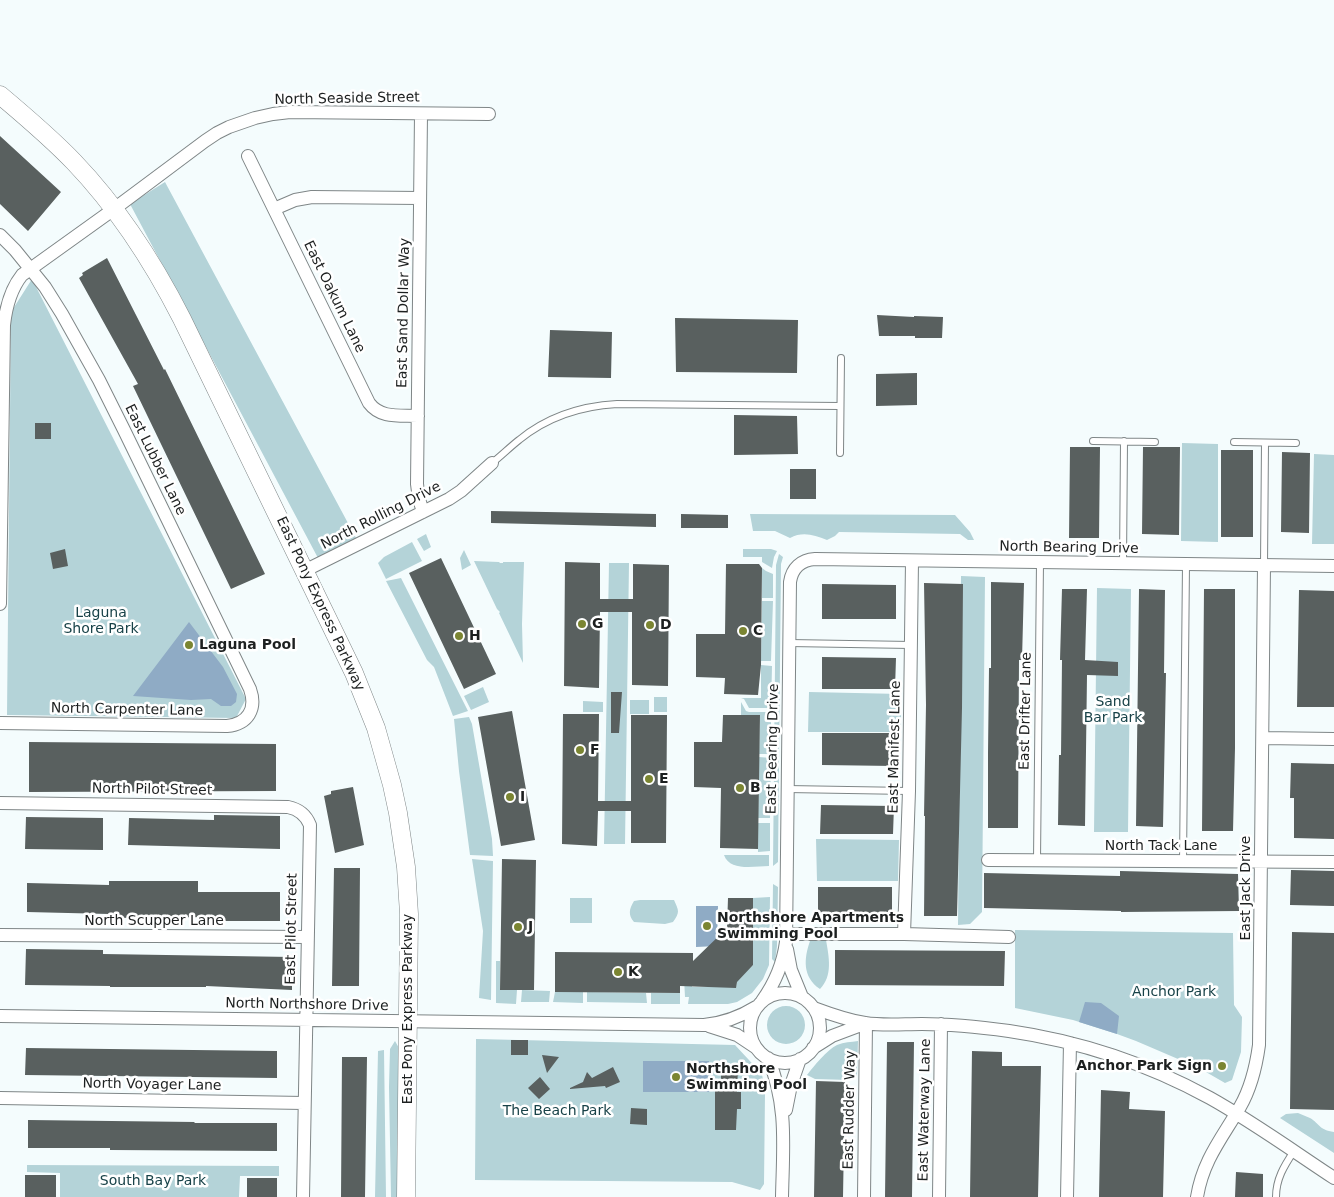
<!DOCTYPE html>
<html>
<head>
<meta charset="utf-8">
<style>
  body { margin:0 }
  canvas { display:block; background:#f4fcfd }
</style>
</head>
<body>
<canvas width="1334" height="1197"></canvas>
<script>
const c = document.querySelector('canvas').getContext('2d');
c.lineJoin = 'round';
function fillPath(path, color) { c.fillStyle = color; c.fill(path, 'evenodd'); }
function stroke(path, color, width, dash) { c.strokeStyle = color; c.lineWidth = width; c.lineCap = dash ? 'butt' : 'round'; c.setLineDash(dash || []); c.stroke(path); }
function label(font, color, halo, rows, align = 'center') {
  c.font = font + ' "DejaVu Sans",sans-serif'; c.lineWidth = 5; c.setLineDash([]); c.textBaseline = 'middle'; c.strokeStyle = halo; c.fillStyle = color; for (const [text, x, y, turn = 0] of rows) {
    c.save(); c.translate(x, y); c.rotate((+turn || 0) * Math.PI / 180); c.textAlign = isNaN(turn) ? turn : align; if (halo) c.strokeText(text, 0, 0); c.fillText(text, 0, 0); c.restore();
  }
}
fillPath(new Path2D(`
  M165,182L356,538L318,558L130,204Z
  M32,279L246,699L236,718L7,715L11,312Z
  M1182,443L1218,444V542L1181,541Z
  M1314,454L1334,455V544H1312Z
  M750,514L955,515L970,532L974,540H968L960,534L839,532L835,536L827,540C814,535 803,531 790,538L775,531H753Z
  M426,534L431,547L424,551L417,539Z
  M412,542L422,561L386,579L378,563L384,557Z
  M743,549H771L777,551L774,557L772,568L762,562V557H743Z
  M464,550L471,565L462,570L460,558Z
  M779,554L783,557L781,564L778,862L773,866L776,565Z
  M474,561L499,562L500,563H503V562H524L522,624L523,663L499,613L500,612L497,609Z
  M609,563H629L625,844H604Z
  M762,568L766,571L773,574V598H762Z
  M961,576L985,577L982,912L970,924L958,925Z
  M401,578L468,711L453,716L434,667L427,660L386,581Z
  M1097,588L1131,589L1128,832H1094Z
  M762,601H773L771,661H761Z
  M761,665L772,666L771,708H749L744,699L741,698H761Z
  M483,687L489,702L471,710L464,696Z
  M809,692L901,694V732H808Z
  M654,697H667V712H654Z
  M630,700H649V714H630Z
  M583,701L603,702V712H583Z
  M741,702L746,711L749,712H771V754H759L760,715H741Z
  M469,717L472,724L492,839L493,856L470,855L459,771L454,719Z
  M759,757L771,758L770,818H758Z
  M758,823H770V851L758,852Z
  M816,839L899,840L898,881H817Z
  M724,855H769V866C755,866 730,872 724,855Z
  M472,859L493,861L491,1000L479,998L483,931Z
  M773,884L778,887L777,946L775,962L772,959Z
  M770,897L769,965L763,979L752,993L737,1002L728,1004H688L689,997H685L683,960H692V987H736L737,977L753,965V898Z
  M570,898H592V923H570Z
  M640,900H674C679,911 680,912 673,922L665,924L634,922C628,915 629,909 634,901Z
  M1015,930L1233,933L1234,1005L1242,1017L1241,1052L1232,1080L1225,1083L1199,1068L1136,1041L1117,1034L1073,1020L1015,1008Z
  M826,940C829,957 833,976 820,989C802,977 804,958 810,941Z
  M496,961H500V990H517L516,1004L496,1003Z
  M522,990L550,991L549,1002H521Z
  M555,992H583V1003L553,1002Z
  M587,992L646,993L647,1003L587,1002Z
  M651,993H680V1004H651Z
  M767 1025a19 19 0 1 1 38 0a19 19 0 1 1-38 0Z
  M476,1039L735,1045L762,1074L765,1093L764,1184L760,1190L732,1182L475,1180Z
  M395,1041L399,1048L397,1197H391L389,1087L390,1049Z
  M858,1041L857,1076L848,1080L815,1079L807,1075C814,1066 827,1050 837,1045C844,1042 851,1042 858,1041Z
  M384,1050L386,1197H375L378,1051Z
  M1298,1113C1302,1115 1306,1116 1310,1118C1320,1124 1319,1130 1334,1132V1153L1280,1118L1286,1114Z
  M27,1165L279,1166V1176H240L239,1197H60V1173L27,1172Z`), '#b4d3d8');
fillPath(new Path2D(`
  M189,622L223,667L237,694L236,702L231,706H221L211,699L191,700L133,696Z
  M696,906H718L717,946L696,947Z
  M1085,1002L1101,1003L1119,1016L1117,1034L1079,1022Z
  M643,1061H709V1092H643Z`), '#8fabc5');
fillPath(new Path2D(`
  M0,136L61,192L28,231L0,204Z
  M107,258L164,370L165,369L265,574L231,589L133,386L138,384L79,278L83,275L82,273Z
  M877,315L914,317V316L943,317L942,338H915V336H879Z
  M675,318L798,320L797,373L676,372Z
  M550,330L612,332L611,378L548,377Z
  M917,373V405L876,406V374Z
  M734,415L797,416L798,454L734,455Z
  M35,423H51V439H35Z
  M1070,447H1100L1099,538H1069Z
  M1143,447H1180L1179,535L1142,534Z
  M1221,450H1253V537H1221Z
  M1282,452L1310,453L1309,533L1281,532Z
  M790,469H816V499H790Z
  M491,511L656,514V527L491,523Z
  M681,514L728,515V528H681Z
  M65,549L68,566L53,569L50,553Z
  M441,558L496,674L464,689L409,573Z
  M565,562L600,563V599H633V564L669,565L668,686L632,685V612H600L599,688L564,686Z
  M726,564H759L762,568L761,665L758,695L724,694L725,678L696,677V634H725Z
  M991,582L1024,583L1022,660H1019L1018,828H988V753L989,668H991Z
  M924,583L963,584L962,708L957,916H924L925,816H924L926,705Z
  M822,584L896,585V619H822Z
  M1062,589H1087L1085,660L1118,662V676L1087,675L1085,826L1058,825L1059,755H1061L1062,660H1060Z
  M1139,589L1165,590L1164,673H1166L1163,827L1136,826Z
  M1204,589H1235V748L1233,831H1202Z
  M1299,590L1334,591V707H1297Z
  M822,657L896,658L895,689H822Z
  M611,692H622L619,733H611Z
  M512,711L535,840L501,846L478,717Z
  M563,714H599L598,801H631V715H667L666,843H631V811H598L597,846L562,844Z
  M723,715H760L758,849L720,848L721,788L694,787V742H722Z
  M822,733H895L894,766L822,765Z
  M29,742L276,744V791L29,792Z
  M1291,763L1334,764V839L1294,838V798H1290Z
  M353,787L364,845L335,853L324,796L331,794V791Z
  M821,805L894,806L893,834H820Z
  M214,815L280,816V849L128,845L129,818L214,820Z
  M26,817L103,818V850L25,849Z
  M502,859L536,860L534,990H500Z
  M334,868H360L359,986H332Z
  M1291,870L1334,871V906L1290,905Z
  M1120,871L1238,874L1239,911L1121,912V911L984,908V873L1120,876Z
  M109,881H198V892H280V921H215V917L109,918V914L27,912V883L109,885Z
  M818,887H892V916L818,915Z
  M728,898H753V965L737,982L736,988L680,986V993L555,992V952L693,953V961L727,928Z
  M1292,932L1334,933V1110L1290,1109Z
  M26,949L103,950V954L292,957V990L206,986V987H110V986L25,985Z
  M835,950L1005,951L1004,986L835,985Z
  M511,1040H528V1055H511Z
  M887,1042H914L912,1197H885Z
  M26,1048L277,1051V1078L25,1075Z
  M972,1051L1002,1052V1066H1041L1038,1197H970Z
  M542,1055L559,1057L547,1073Z
  M342,1057H367L365,1197H341Z
  M613,1067L620,1082L606,1088L605,1086L570,1089V1088L583,1082L587,1072L592,1078Z
  M721,1067L738,1068L737,1092H741V1109H737L736,1130H715V1091H721Z
  M540,1077L550,1089L539,1099L528,1088Z
  M816,1081L845,1082L843,1197H814Z
  M1101,1090L1130,1092L1129,1109L1165,1111L1163,1197H1099Z
  M631,1108L647,1109V1125L630,1124Z
  M28,1120L195,1122L194,1123H277V1151L110,1150V1148H28Z
  M1236,1172L1263,1174V1197H1235Z
  M25,1175H56V1197H25Z
  M247,1178H277V1197H247Z`), '#59605f');
const lane = new Path2D(`
  M1093,441L1155,442
  M1234,442L1296,443
  M840,453L841,358
  M492,463C501,456 510,447 519,440C547,417 581,406 617,404L840,406
  M1123,564L1124,441
  M1264,565L1265,443
  M789,643L911,645
  M787,789L909,791
  M1037,860L1040,562
  M1183,862L1186,564
  M1276,1197C1276,1179 1284,1166 1294,1151`);
const street = new Path2D(`
  M421,114L417,484L419,499L423,512
  M248,156L369,403C381,419 400,415 418,416
  M274,209L295,200L312,197L420,198
  M0,235L15,250L45,287L62,314L99,380L124,430L250,689C257,709 248,724 227,726L0,723
  M304,571L449,499L461,491L492,463
  M0,604L4,325C6,307 10,290 22,275L114,209L205,141L217,133L229,127L255,118L273,114L290,112L489,114
  M1263,738L1334,739
  M0,803L288,807C298,809 306,815 310,825L303,1197
  M988,860L1334,862
  M786,934H904L1009,937
  M904,934L909,791L912,561
  M0,935L307,937
  M787,949L791,970L802,997
  M750 1028a35 35 0 1 1 70 0a35 35 0 1 1-70 0Z
  M762,1001C775,983 783,964 786,942L790,582C792,568 801,560 815,559L1334,566
  M814,1008C830,1014 847,1020 865,1023C883,1026 903,1024 922,1024C951,1024 980,1027 1009,1031C1078,1041 1148,1064 1210,1098C1253,1122 1293,1151 1334,1178
  M0,1016L704,1025C724,1023 740,1017 756,1007
  M709,1026L737,1035L755,1047
  M813,1048L832,1036L864,1024
  M768,1058C788,1105 783,1147 782,1197
  M0,1098L304,1103
  M786,1110L791,1085L800,1059
  M864,1197L866,1023
  M939,1197L941,1024
  M1067,1197L1070,1043
  M1197,1197C1203,1160 1222,1138 1240,1107C1251,1088 1256,1067 1259,1045L1264,565`);
const secondary = new Path2D(`
  M0,95C25,116 51,138 74,162C118,208 153,262 182,319L354,673L376,728L392,785L398,813L406,867L409,914L406,1197`);
stroke(lane, '#7f8687', 8);
stroke(street, '#7f8687', 14);
stroke(secondary, '#7f8687', 19);
stroke(lane, '#fff', 6);
stroke(street, '#fff', 12);
stroke(secondary, '#fff', 18);
for (const [x, y, r, color] of [
  [582,624,5,"#7b8532"],
  [650,625,5,"#7b8532"],
  [743,631,5,"#7b8532"],
  [459,636,5,"#7b8532"],
  [189,645,5,"#7b8532"],
  [580,750,5,"#7b8532"],
  [649,779,5,"#7b8532"],
  [740,788,5,"#7b8532"],
  [510,797,5,"#7b8532"],
  [707,926,5,"#7b8532"],
  [518,927,5,"#7b8532"],
  [618,972,5,"#7b8532"],
  [1222,1066,5,"#7b8532"],
  [676,1077,5,"#7b8532"]
]) { const dot = new Path2D(); dot.arc(x, y, r, 0, 2 * Math.PI); c.fillStyle = color; c.fill(dot); stroke(dot, '#fff', 2); }
label('14px', '#1d2020', '#fff', [
  ["North Seaside Street",347,99,-1],
  ["East Oakum Lane",334,297,64],
  ["East Sand Dollar Way",404,313,-89],
  ["East Lubber Lane",155,460,64],
  ["North Rolling Drive",381,516,-27],
  ["North Bearing Drive",1069,548,1],
  ["East Pony Express Parkway",320,604,65],
  ["North Carpenter Lane",127,710,1],
  ["East Drifter Lane",1026,711,-89],
  ["East Manifest Lane",895,747,-89],
  ["East Bearing Drive",773,749,-89],
  ["North Pilot Street",152,790,1],
  ["North Tack Lane",1161,846],
  ["East Jack Drive",1246,888,-90],
  ["North Scupper Lane",154,921],
  ["East Pilot Street",292,929,-89],
  ["North Northshore Drive",307,1005,1],
  ["East Pony Express Parkway",408,1009,-90],
  ["North Voyager Lane",152,1085,1],
  ["East Rudder Way",850,1110,-89],
  ["East Waterway Lane",925,1110,-89]
]);
label('14px', '#184248', '#fff', [
  ["Laguna",101,613],
  ["Shore Park",101,629],
  ["Sand",1113,702],
  ["Bar Park",1113,718],
  ["Anchor Park",1174,992],
  ["The Beach Park",557,1111],
  ["South Bay Park",153,1181]
]);
label('bold 14px', '#1d2020', '#fff', [
  ["G",592,624],
  ["D",660,625],
  ["C",753,631],
  ["H",469,636],
  ["Laguna Pool",199,645],
  ["F",590,750],
  ["E",659,779],
  ["B",750,788],
  ["I",520,797],
  ["Northshore Apartments",717,918],
  ["Swimming Pool",717,934],
  ["J",528,927],
  ["K",628,972],
  ["Anchor Park Sign",1212,1066,"right"],
  ["Northshore",686,1069],
  ["Swimming Pool",686,1085]
], 'left');
</script>
</body>
</html>
